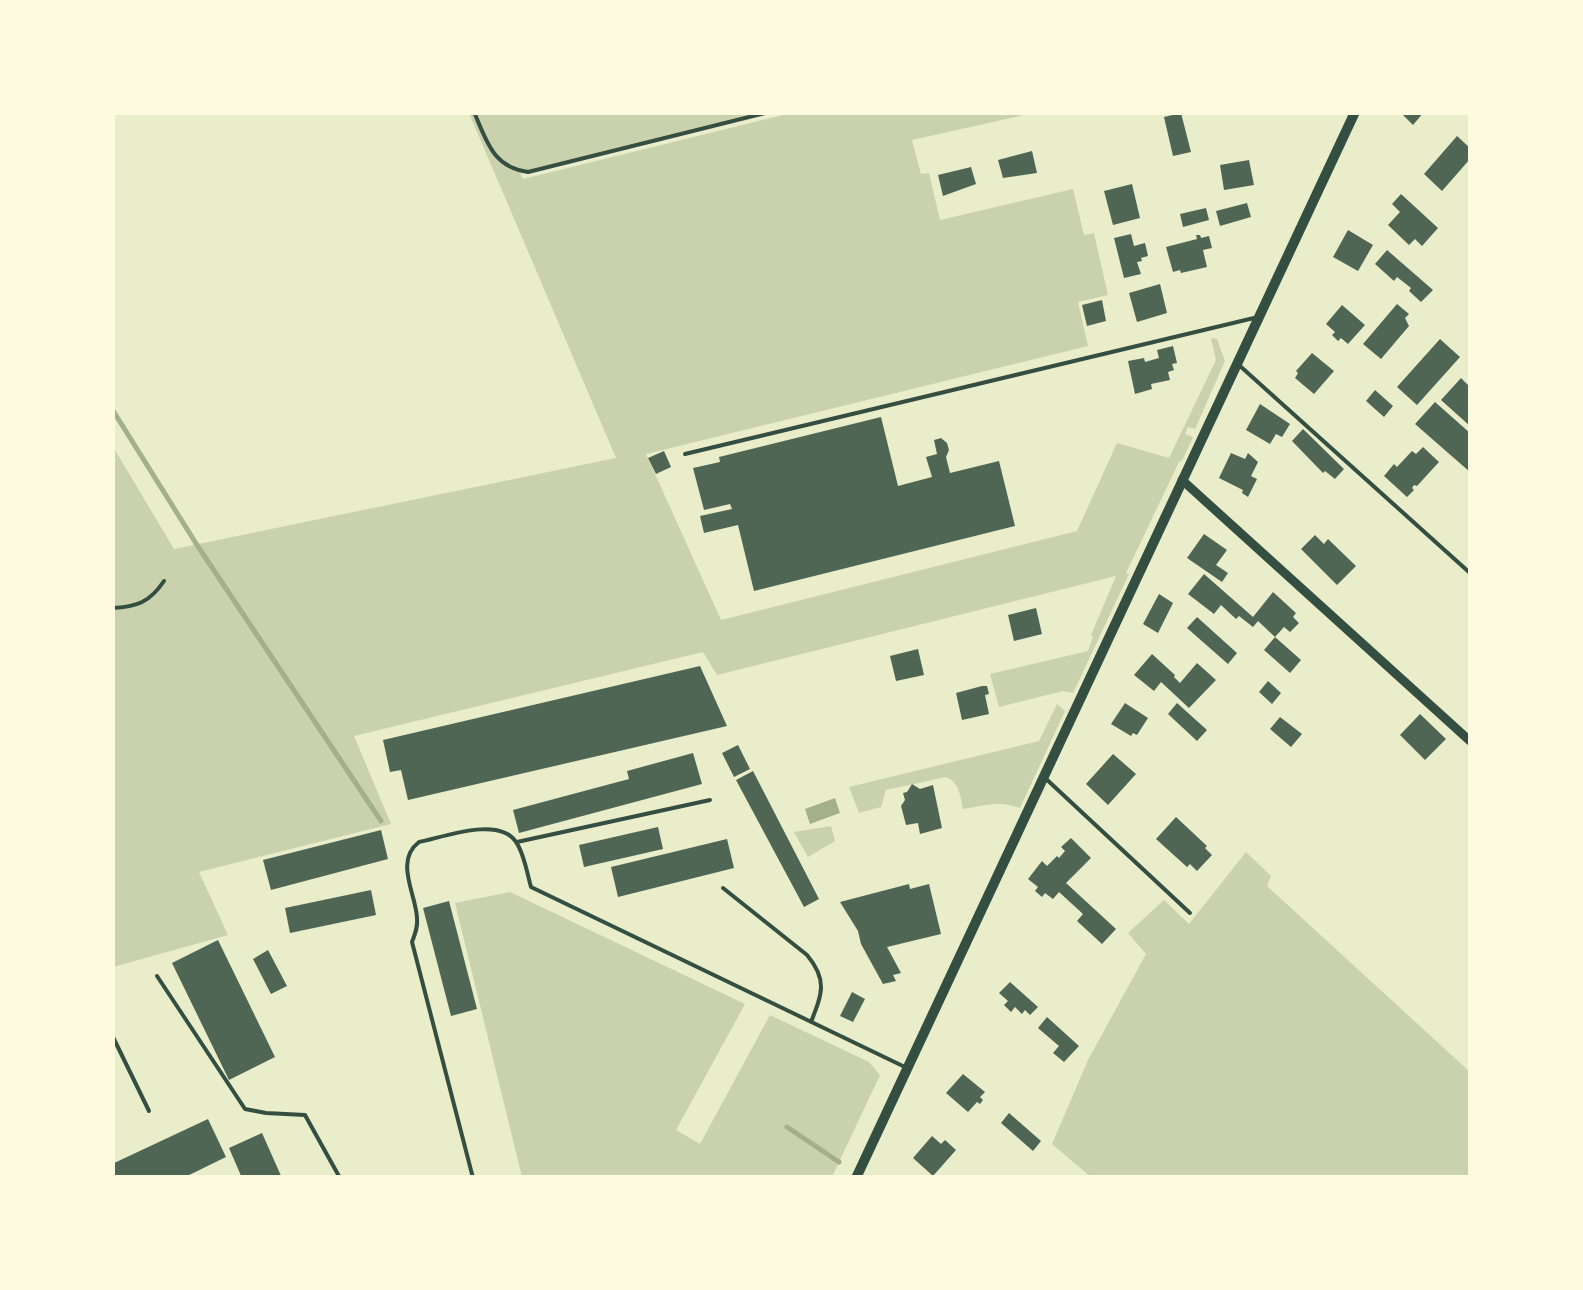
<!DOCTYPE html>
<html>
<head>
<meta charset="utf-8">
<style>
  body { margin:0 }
  #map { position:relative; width:1583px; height:1290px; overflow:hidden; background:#e9edc9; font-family:Karla,sans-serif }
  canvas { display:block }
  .frame { position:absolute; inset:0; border:115px solid #fefae0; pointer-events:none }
</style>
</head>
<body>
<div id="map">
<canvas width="1583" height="1290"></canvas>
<div class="frame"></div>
</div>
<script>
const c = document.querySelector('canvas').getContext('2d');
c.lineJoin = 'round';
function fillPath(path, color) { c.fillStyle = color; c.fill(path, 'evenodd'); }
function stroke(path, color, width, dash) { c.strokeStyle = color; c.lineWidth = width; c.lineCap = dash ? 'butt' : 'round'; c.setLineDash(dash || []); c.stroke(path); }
fillPath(new Path2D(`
  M469,113H755L520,172L523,179L791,113H1033L912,140L921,174L929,173L940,220L1073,189L1084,235L1094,233L1108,295L1078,302L1088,346L646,454L721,620L1077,531L1117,443L1169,458L1216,360L1211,338L1217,339L1225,361L1195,429L1188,427L1185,434L1193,437L1182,461L1179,462L1126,573L1129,574L1073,693L1063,691L999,707L990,674L1088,651L1093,637L1091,635L1116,576L717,675L703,652L354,736L391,824L199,872L228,935L113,967L112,445L174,549L616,458Z
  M1057,704L1065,711L1020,808C1000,800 982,806 963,809C960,796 960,783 946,777L886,790L881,807L859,813L849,787L1039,741Z
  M831,826L835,841L808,857L794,832Z
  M1246,852L1271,876L1267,886L1470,1072V1177H1091L1052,1144L1088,1060L1146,954L1128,933L1164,900L1189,924Z
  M510,892L745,1004L676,1130L700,1144L770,1015L869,1062L880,1075L832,1177H522L455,903Z`), '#cad2ad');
fillPath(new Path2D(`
  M835,798L840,813L810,824L805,809Z`), '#a3b18a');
stroke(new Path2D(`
  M112,409L197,545L381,821
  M787,1127L839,1162`), '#a3b18a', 5);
fillPath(new Path2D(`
  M1400,112H1424L1413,125Z
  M1181,113L1191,152L1173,156L1164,117Z
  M1457,136L1470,148V159L1442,191L1424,174Z
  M1032,151L1037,173L1003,178L998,160Z
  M1249,160L1254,185L1224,190L1220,165Z
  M971,167L976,184L943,196L938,175Z
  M1132,184L1140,218L1113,225L1104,191Z
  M1401,194L1438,228L1422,246L1415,239L1409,245L1388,225L1400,212L1392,204Z
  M1247,203L1251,217L1220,226L1216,211Z
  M1206,208L1209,220L1183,227L1180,214Z
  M1348,230L1373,245L1358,271L1333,257Z
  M1131,234L1134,246L1145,243L1148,256L1141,258L1142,261L1137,262L1141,274L1124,278L1114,238Z
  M1196,235H1200L1201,238L1209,236L1212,248L1203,250L1207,267L1181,273L1180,270L1173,272L1166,247L1197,239Z
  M1387,250L1433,290L1421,302L1409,291L1411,288L1397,277L1394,281L1375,264Z
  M1160,284L1167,313L1137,322L1129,293Z
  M1102,300L1106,321L1087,326L1082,305Z
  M1397,304L1409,314L1405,318L1409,326L1381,359L1363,344Z
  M1342,305L1365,325L1348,344L1341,338L1338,341L1332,335L1335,332L1326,324Z
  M1440,339L1460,357L1417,405L1397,387Z
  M1173,346L1177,363L1172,364L1174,370L1168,372L1170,380L1151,384L1152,389L1135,394L1128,361L1144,358L1145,362L1159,358L1157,350Z
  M1312,353L1334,371L1314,394L1295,378L1298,373L1296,371Z
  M1461,378L1470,387V426L1441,400Z
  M1375,390L1393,406L1384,417L1366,401Z
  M1435,402L1470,433V472L1415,424Z
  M1260,404L1290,424L1282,437L1276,434L1270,444L1246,430Z
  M881,417L898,486L932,477L926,457L937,454L934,440L941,438L947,443L949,450L946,457L950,473L999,461L1015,526L754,591L738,525L704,533L700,516L732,509L730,504L704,510L693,468L720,462L719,457Z
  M1303,429L1344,469L1335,479L1325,471L1323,473L1292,441Z
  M1423,447L1439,462L1417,486L1414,485L1412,488L1414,490L1407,497L1384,476L1394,464L1397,467L1412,451L1416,454Z
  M664,451L671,467L656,474L648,458Z
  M1231,453L1245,459L1248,453L1258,462L1251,476L1257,479L1248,497L1242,493L1243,490L1219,478Z
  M1204,534L1227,550L1216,565L1228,573L1222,582L1187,558Z
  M1315,535L1324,544L1328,539L1356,566L1337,585L1301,549Z
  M1204,574L1253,617L1273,592L1296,613L1293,617L1299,623L1290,632L1284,627L1275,637L1258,621L1253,627L1239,616L1236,619L1221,605L1214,614L1188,594Z
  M1159,594L1173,603L1158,633L1143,624Z
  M1036,608L1042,634L1014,641L1008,615Z
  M1197,617L1237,653L1228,664L1187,628Z
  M1275,637L1301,660L1290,673L1264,650Z
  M918,649L924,675L896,681L890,656Z
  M1152,654L1175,675L1174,677L1180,683L1197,663L1216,680L1189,708L1161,682L1154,691L1134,675Z
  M700,666L727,726L408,800L401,770L390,772L383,740Z
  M1268,681L1281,693L1272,704L1259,692Z
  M982,686H987L989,694L985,695L989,714L962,720L956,693Z
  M1125,703L1148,718L1137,735L1133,733L1131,736L1111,724Z
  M1177,703L1207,730L1197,741L1168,714Z
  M1420,714L1446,739L1425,760L1400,735Z
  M1280,717L1302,734L1291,747L1270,729Z
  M738,745L750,769L734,777L722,753Z
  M693,753L702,784L519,833L513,810L629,779L627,771Z
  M1113,754L1136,774L1108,805L1086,784Z
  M753,771L819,899L804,907L736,780Z
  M912,784L920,789L933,785L942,828L920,834L918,823L906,825L901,806L905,800L903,793L907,792Z
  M1176,817L1207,846L1205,848L1212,855L1197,871L1190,864L1187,867L1156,839Z
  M658,827L663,849L584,867L579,845Z
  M381,830L388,859L271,890L263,860Z
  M1071,838L1091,858L1066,883L1116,929L1102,944L1077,921L1083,914L1059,892L1053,899L1045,893L1042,897L1035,891L1038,887L1028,879L1042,861L1047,866L1057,856L1059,858L1065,851L1061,847Z
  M727,839L734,868L618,897L611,867Z
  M909,884L910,889L929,884L941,934L887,947L901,973L893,975L896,981L883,984L861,944L858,931L840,902Z
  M371,890L376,915L290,933L285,908Z
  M449,901L477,1009L451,1016L423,908Z
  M218,940L275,1057L229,1080L172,963Z
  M268,950L287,986L271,994L253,959Z
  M1010,982L1038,1007L1030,1015L1025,1010L1022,1014L1015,1007L1011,1012L1004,1005L1008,1001L999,993Z
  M852,992L865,999L853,1022L840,1016Z
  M1047,1017L1079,1046L1064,1062L1053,1053L1059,1046L1038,1028Z
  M963,1074L985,1092L980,1097L983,1100L980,1104L977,1102L968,1112L946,1093Z
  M1009,1113L1041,1141L1033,1151L1001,1123Z
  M208,1119L226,1157L183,1178H112V1164Z
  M262,1133L282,1178H242L229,1148Z
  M932,1136L941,1144L945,1140L956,1150L933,1176L913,1158Z`), '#4f6655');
stroke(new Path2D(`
  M474,112C487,142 493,167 528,172L769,112
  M112,608C137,607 150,602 164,581`), '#344e41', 4);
stroke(new Path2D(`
  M1240,366L1470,573
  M685,454L1254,318
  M1044,777L1190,913
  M517,842L710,800
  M723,888L807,955C828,980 822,994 811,1022
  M157,976L245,1109L266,1113L305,1115L340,1178
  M112,1035L149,1111
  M473,1178L412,942C415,934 418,927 417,918C416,894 394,861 419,842C444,837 499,816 516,842C524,853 527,873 531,887L907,1068`), '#344e41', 4);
stroke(new Path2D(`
  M1182,480L1470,741`), '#344e41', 9);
stroke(new Path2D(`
  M856,1178L1355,112`), '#344e41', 10);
</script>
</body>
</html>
